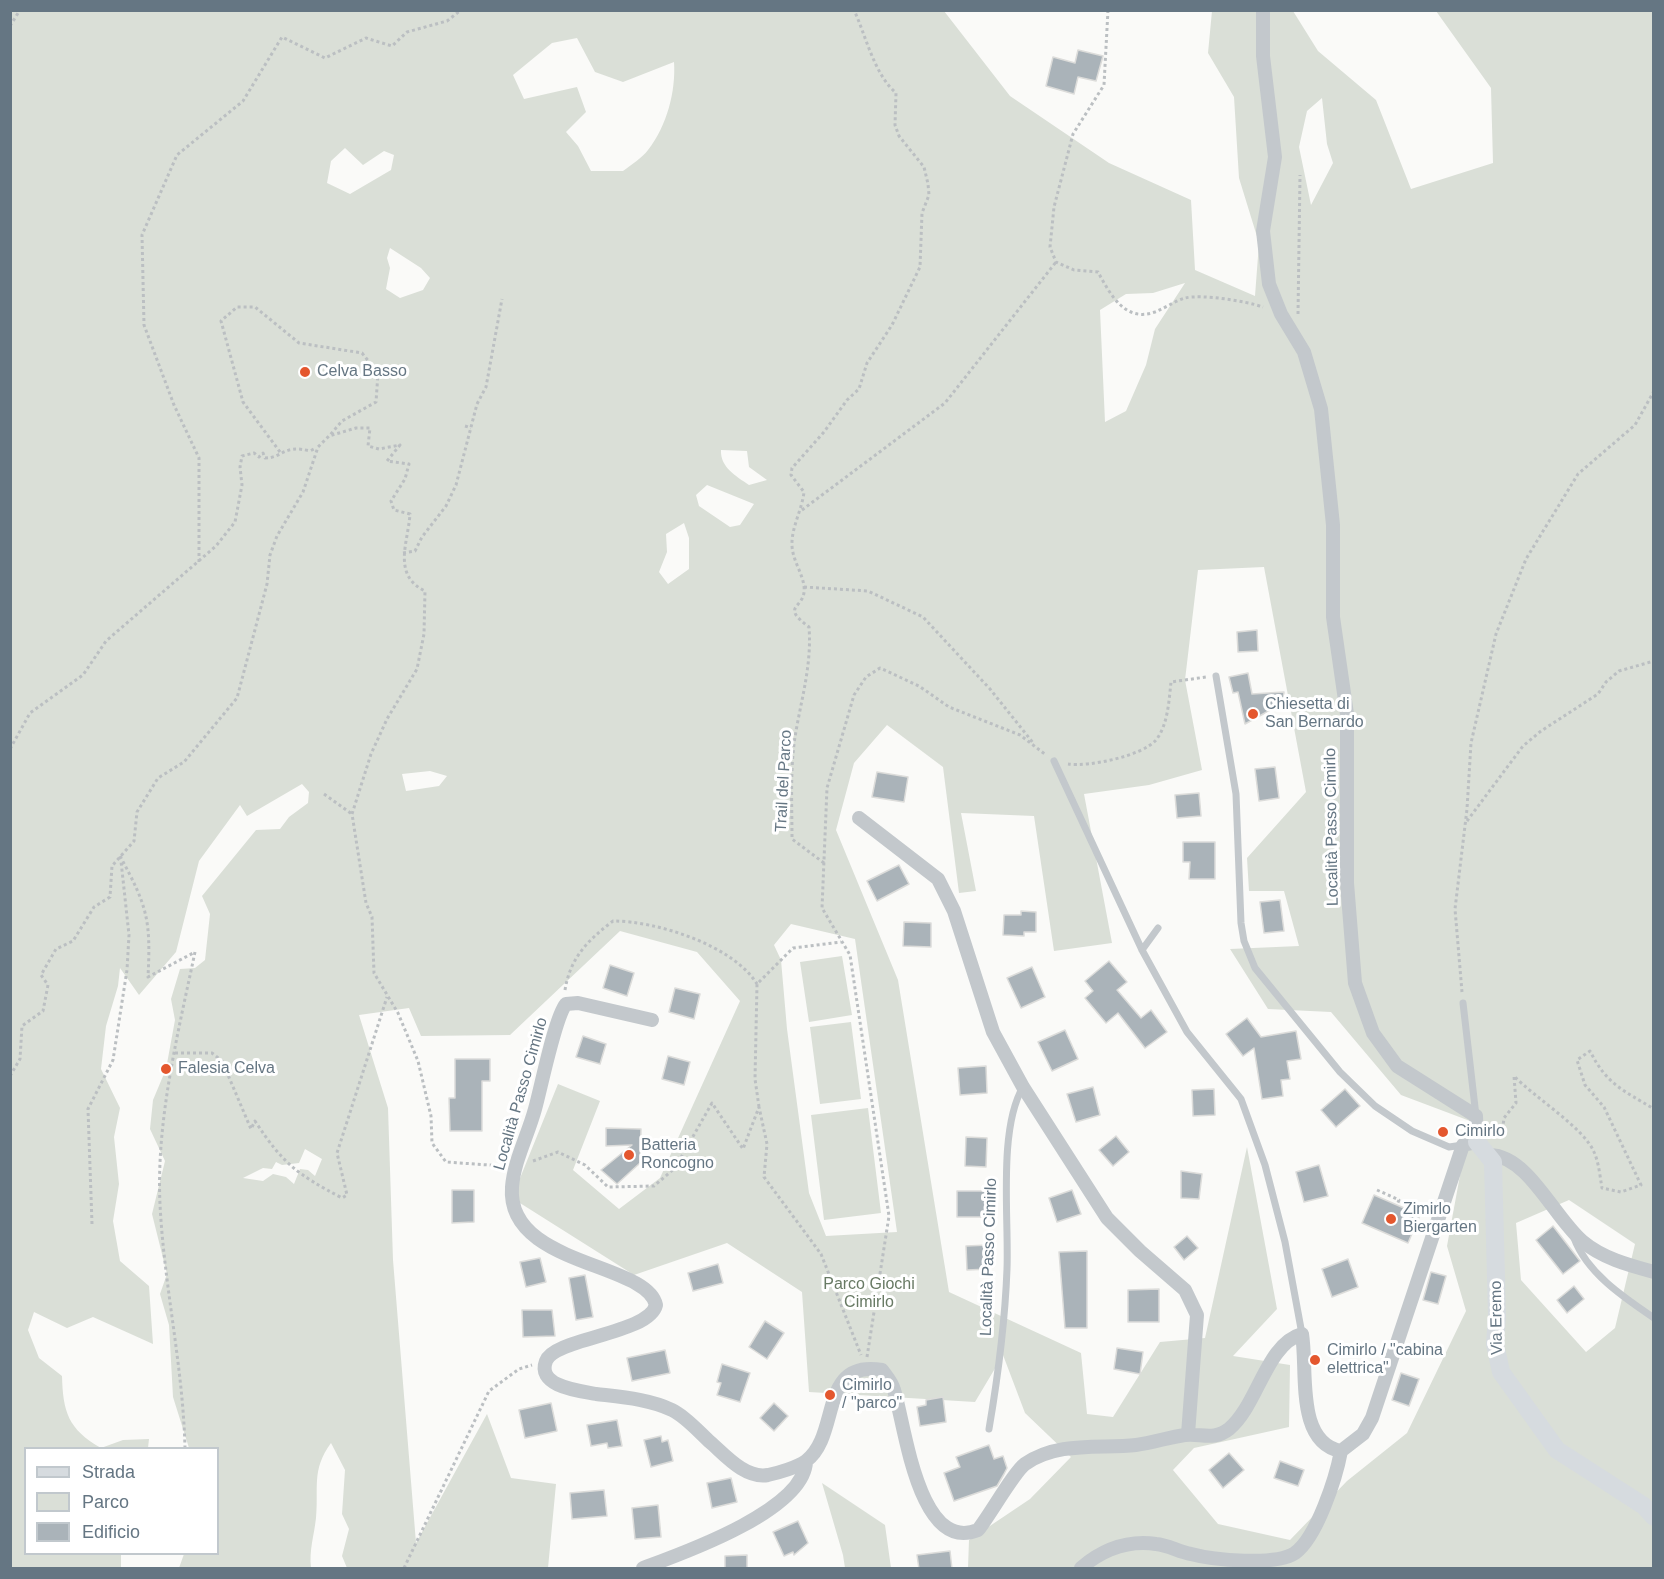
<!DOCTYPE html>
<html>
<head>
<meta charset="utf-8">
<style>
  body { margin:0 }
  #map { position:relative; width:1664px; height:1579px; overflow:hidden; background:#fafaf8; font-family:Arial,sans-serif }
  canvas { display:block }
  .frame { position:absolute; inset:0; border:12px solid #657683; pointer-events:none }
  .legend { position:absolute; left:24px; top:1447px; width:195px; height:108px; box-sizing:border-box; background:#fff; border:2px solid #c1c8cd; margin:0; padding:8px 10px; list-style:none; font-size:18px; color:#657683 }
  .legend li { display:flex; align-items:center; gap:12px; height:30px }
  .legend b { width:30px; border:2px solid #c1c8cd }
</style>
</head>
<body>
<div id="map">
<canvas width="1664" height="1579"></canvas>
<div class="frame"></div>
<ul class="legend">
<li><b style="height:8px;background:#d6dbdf"></b>Strada</li>
<li><b style="height:16px;background:#dadfd7"></b>Parco</li>
<li><b style="height:16px;background:#aab3b9"></b>Edificio</li>
</ul>
</div>
<script>
const c = document.querySelector('canvas').getContext('2d');
c.lineJoin = 'round';
function fillPath(path, color) { c.fillStyle = color; c.fill(path, 'evenodd'); }
function stroke(path, color, width, dash) { c.strokeStyle = color; c.lineWidth = width; c.lineCap = dash ? 'butt' : 'round'; c.setLineDash(dash || []); c.stroke(path); }
function label(font, color, halo, rows, align = 'center') {
  c.font = font + ' Arial,sans-serif'; c.lineWidth = 6; c.setLineDash([]); c.textBaseline = 'middle'; c.strokeStyle = halo; c.fillStyle = color; for (const [text, x, y, turn = 0] of rows) {
    c.save(); c.translate(x, y); c.rotate((+turn || 0) * Math.PI / 180); c.textAlign = isNaN(turn) ? turn : align; if (halo) c.strokeText(text, 0, 0); c.fillText(text, 0, 0); c.restore();
  }
}
fillPath(new Path2D(`
  M11,11H944L1010,96L1109,163L1191,200L1195,270L1255,296L1259,243L1239,178L1234,97L1208,53L1212,11H1293L1318,51L1376,100L1411,189L1493,163L1491,88L1436,11H1653V1568H968L969,1540L1030,1499L1071,1457L1025,1413L1003,1355L975,1402L809,1392L802,1292L727,1243L634,1275L512,1198L558,1084L600,1101L573,1170L619,1209L660,1178L740,1001L697,952L620,931L510,1035L421,1036L409,1008L359,1015L388,1108L393,1260L416,1543L487,1414L511,1478L556,1484L548,1568H347L342,1556L349,1529L342,1514L345,1470L331,1443C311,1470 319,1488 316,1518C314,1536 309,1550 311,1568H179L184,1554H218V1448H189L173,1397L169,1325L160,1294L167,1274L152,1214L165,1161L150,1129L153,1100L166,1069L175,1020L171,999L180,969L195,968L205,960L210,914L202,896L256,830L280,829L289,817L308,803L309,792L302,784L247,816L240,805L199,861L176,952L139,995L120,968L118,986L106,1026L101,1069L120,1108L114,1137L119,1184L113,1221L120,1261L149,1286L153,1344L93,1317L67,1328L34,1312L28,1330L39,1358L62,1376C63,1412 68,1429 101,1448L123,1440L149,1439L148,1448H26V1554H121V1568H11ZM577,38L595,72L623,82L674,62C676,91 667,126 648,150C642,158 631,165 623,171H591L578,146L566,132L586,112L577,87L524,99L513,75L552,43ZM1322,98L1327,144L1333,163L1311,205L1299,147L1307,111ZM345,148L363,165L384,151L394,155L391,170L350,194L327,183L331,161ZM390,248L421,268L430,278L423,290L400,298L386,289L390,268L387,258ZM1185,283L1155,329L1146,365L1126,411L1105,422L1100,310L1126,294L1153,293ZM721,450L747,451L749,467L767,480L749,485C736,476 720,467 721,450ZM707,485L754,504L740,525L730,527L699,506L696,495ZM684,523L689,538V569L668,584L659,572L667,552L666,534ZM1264,567L1306,792L1247,858L1249,891H1284L1299,946L1230,949L1268,1009L1331,1012L1401,1095L1470,1121L1447,1246L1466,1311L1407,1433L1347,1481L1290,1540L1218,1524L1173,1470L1194,1448L1289,1427L1290,1365L1233,1356L1277,1309L1247,1147L1205,1338L1160,1342L1113,1417L1087,1414L1081,1353L949,1292L898,980L836,830L854,763L887,725L943,767L959,893L976,891L961,813L1034,816L1054,951L1112,943L1084,794L1149,785L1202,770L1185,680L1198,570ZM430,771L447,776L439,786L406,791L402,774ZM791,924L855,939L897,1232L826,1236L809,1193L787,1029L781,960L774,945ZM305,1149L322,1159L315,1176L308,1170L300,1169L294,1184L286,1177L273,1174L263,1181L243,1178L263,1168L272,1169L276,1162L282,1165L299,1163ZM1569,1200L1635,1244L1615,1328L1586,1352L1521,1280L1516,1223Z
  M842,956L852,1015L809,1022L800,962Z
  M851,1022L861,1099L820,1104L810,1027Z
  M868,1108L881,1213L824,1220L811,1115Z
  M822,1483L885,1525L891,1568H845L843,1555Z`), '#dadfd7');
const building = new Path2D(`
  M1078,50L1103,56L1096,81L1078,77L1074,94L1046,86L1053,57L1075,63Z
  M1257,630L1258,651L1238,652L1237,632Z
  M1248,673L1252,694L1284,692L1283,703L1245,724L1238,692L1233,693L1229,677Z
  M1275,767L1279,798L1259,801L1255,769Z
  M877,772L908,777L904,802L872,797Z
  M1199,793L1201,816L1177,818L1175,795Z
  M1183,842H1215V879H1189L1190,862H1183Z
  M899,865L909,884L877,901L867,881Z
  M1280,900L1284,931L1264,933L1260,902Z
  M1021,911L1036,912V932H1024V936L1003,935L1004,915H1021Z
  M904,922L931,923V947L903,946Z
  M1109,961L1127,982L1117,990L1141,1018L1151,1010L1167,1032L1145,1048L1118,1013L1106,1023L1085,998L1093,991L1085,981Z
  M610,965L634,973L627,996L603,988Z
  M1032,967L1045,997L1021,1008L1007,978Z
  M675,988L700,994L694,1019L669,1012Z
  M1247,1018L1261,1037L1296,1031L1301,1059L1287,1061L1290,1079L1281,1080L1283,1096L1262,1099L1254,1048L1243,1056L1226,1034Z
  M1065,1030L1078,1059L1052,1071L1038,1042Z
  M583,1036L606,1044L600,1064L576,1057Z
  M668,1056L690,1062L684,1085L662,1079Z
  M455,1059H490V1081H482V1131H450L449,1098H455Z
  M986,1066L987,1093L960,1095L958,1068Z
  M1093,1087L1100,1115L1076,1122L1067,1094Z
  M1214,1089L1215,1115L1193,1116L1192,1090Z
  M1345,1089L1360,1106L1336,1127L1321,1110Z
  M606,1128L641,1129L640,1163L617,1184L601,1170L632,1145L606,1146Z
  M1116,1136L1129,1152L1113,1166L1099,1150Z
  M966,1137L987,1138L986,1167L965,1166Z
  M1319,1165L1328,1196L1304,1202L1296,1172Z
  M1181,1171L1202,1174L1199,1199L1181,1198Z
  M452,1190H474V1222L452,1223Z
  M1072,1190L1081,1214L1057,1222L1049,1198Z
  M957,1191H986V1217H957Z
  M1374,1195L1420,1215L1408,1243L1362,1223Z
  M1553,1226L1580,1261L1563,1274L1536,1240Z
  M1187,1236L1198,1248L1184,1260L1174,1247Z
  M989,1245L990,1269L967,1270L966,1246Z
  M1087,1251V1328H1065L1059,1252Z
  M540,1258L546,1282L526,1287L520,1262Z
  M1348,1259L1358,1287L1332,1297L1322,1269Z
  M718,1264L723,1283L693,1291L688,1273Z
  M1431,1272L1446,1276L1438,1304L1423,1300Z
  M585,1275L593,1317L576,1320L569,1278Z
  M1574,1286L1584,1299L1567,1313L1557,1300Z
  M1159,1289V1322H1128V1290Z
  M522,1310H552L555,1336L523,1337Z
  M765,1321L784,1333L767,1359L749,1347Z
  M1117,1348L1143,1352L1140,1374L1114,1369Z
  M665,1350L670,1373L632,1381L627,1358Z
  M722,1364L750,1373L740,1402L717,1395L721,1383L717,1382Z
  M1401,1373L1419,1379L1409,1406L1392,1400Z
  M943,1397L946,1422L920,1426L917,1407L926,1405V1400Z
  M551,1403L557,1431L525,1438L519,1410Z
  M774,1403L788,1416L774,1431L760,1418Z
  M617,1420L622,1446L608,1448L607,1443L591,1446L587,1425Z
  M661,1436L662,1442L668,1440L673,1461L651,1467L644,1440Z
  M989,1445L994,1459L1003,1456L1007,1468L1004,1474L997,1486L954,1501L944,1473L960,1467L956,1457Z
  M1229,1453L1244,1470L1223,1488L1209,1470Z
  M1280,1461L1304,1470L1298,1486L1274,1478Z
  M731,1478L737,1502L712,1508L707,1483Z
  M604,1490L607,1516L572,1519L570,1493Z
  M658,1505L661,1537L635,1539L632,1508Z
  M798,1521L808,1543L794,1555L793,1552L784,1556L773,1532Z
  M950,1551L952,1569H919L917,1555Z
  M747,1555V1569H725V1556Z`);
fillPath(building, '#aab3b9');
stroke(building, '#dcdcda', 1.5);
stroke(new Path2D(`
  M1108,10L1104,85L1073,134L1054,207L1050,247L1056,262L1074,270L1098,272C1110,294 1125,323 1155,312C1165,308 1175,301 1185,298C1202,294 1246,301 1263,307
  M10,26L20,10
  M1298,314L1300,175
  M465,426L471,428
  M280,452L243,402L221,321L237,307H255L299,343L362,353L378,373L376,402L342,421L330,435
  M802,510L945,403L1056,262
  M403,553L415,551L422,537L446,506L456,485L477,404L486,387L502,299
  M199,562V458L174,405L144,325L142,235L177,155L243,101L282,37L325,58L366,38L392,46L407,32L447,21L461,10
  M804,587L868,591L923,617L990,689L1034,744
  M10,749L30,713L83,675L106,641L216,546L235,522L242,485L240,467L242,456L254,453L259,457L263,453L265,458C283,458 283,444 310,451L316,448
  M1068,764C1089,767 1142,756 1156,740C1168,725 1169,700 1171,682L1206,677
  M324,794L352,814
  M1467,821L1523,746L1541,731L1598,694L1606,682L1619,671L1654,661
  M120,856C147,906 151,919 148,977L195,952C178,1033 156,1121 160,1204C164,1286 183,1366 185,1448
  M824,863L792,839C792,805 790,770 795,737C801,700 812,665 809,627C778,604 807,610 804,586C802,572 793,561 792,546C791,528 802,510 804,492L791,475L792,468L824,432L847,400L859,389L867,363L892,325L920,267L922,213L929,195L928,184L924,167L899,136L895,125L896,93C874,74 866,36 854,10
  M565,990C570,958 588,940 613,921C656,921 733,945 757,984
  M1462,992L1455,909L1467,809L1471,743L1496,634L1526,559L1578,474L1635,425L1654,391
  M175,1053H212L222,1061L251,1129L255,1121C283,1164 297,1174 342,1198L347,1195L337,1153L387,997
  M10,1076L20,1059L22,1026L43,1011L48,985L41,975L56,949L73,941L94,907L110,897L112,866L134,841L137,812L158,778L184,762L237,698L267,584L270,555L277,536L303,492L318,447L329,436L356,428H370L368,446L379,449L400,445L387,461L409,464L405,479L391,501L394,510L410,514C408,543 392,575 425,591L424,634L417,669L387,719L371,754L352,814L366,903L372,917L374,973L398,1013L418,1061L431,1116L432,1143L446,1162L503,1166
  M759,1107L755,1079L757,984L793,948L841,942
  M1491,1126L1502,1134L1504,1118L1516,1103L1514,1076C1534,1097 1584,1128 1594,1152C1599,1163 1600,1177 1602,1188L1621,1192L1641,1185L1604,1107L1585,1085L1577,1060L1590,1051C1607,1085 1623,1090 1654,1109
  M533,1161L558,1152L585,1165L608,1187L654,1186L675,1168L712,1103L743,1149L759,1107L767,1144L764,1177L821,1254L861,1355
  M1377,1190L1399,1200L1397,1205
  M92,1224L88,1109L113,1060L127,970L129,935L121,861
  M867,1357L889,1216L850,955L822,908L827,788L854,695L866,677L880,668L919,686L949,707L1020,735L1046,755
  M404,1568L489,1391L519,1369L532,1365`), '#bbbfc2', 3, [3, 3]);
stroke(new Path2D(`
  M1216,676L1236,794L1241,923L1244,941L1255,968L1340,1072L1375,1106L1412,1131L1449,1147L1463,1145
  M1054,761L1142,950L1187,1032L1241,1099L1265,1165L1285,1242L1302,1334
  M1142,950L1158,928
  M1463,1003L1476,1116
  M1574,1238C1587,1273 1623,1297 1654,1318
  M989,1429C998,1376 1005,1323 1007,1269C1009,1219 998,1129 1023,1087`), '#c3c8cc', 7);
stroke(new Path2D(`
  M859,818L938,879L954,911L993,1032L1023,1087L1107,1218L1140,1251L1185,1290L1197,1315L1188,1434
  M652,1020L578,1003L566,1004C555,1017 541,1088 535,1109C528,1135 514,1161 512,1187C506,1266 647,1262 656,1305C649,1334 554,1338 546,1361C536,1387 581,1391 596,1394C621,1397 649,1399 672,1410C685,1416 699,1432 710,1442C725,1455 745,1479 768,1475C778,1473 798,1467 806,1461C841,1435 818,1359 882,1370C887,1377 892,1382 894,1390C905,1424 918,1554 978,1530C990,1515 1014,1472 1025,1464C1058,1441 1100,1449 1136,1445C1153,1443 1169,1437 1185,1435C1200,1433 1214,1441 1229,1429C1258,1405 1266,1344 1302,1334C1308,1370 1295,1442 1341,1451L1363,1434L1372,1418L1463,1145L1477,1142L1476,1116L1397,1066L1373,1033L1355,983L1347,883V714L1333,617V525L1321,409L1304,352L1281,314L1269,284L1263,231L1275,157L1263,56V10
  M1490,1155C1528,1156 1554,1217 1582,1241C1602,1258 1628,1265 1654,1272
  M643,1568C684,1553 805,1510 806,1461
  M1081,1568C1102,1550 1127,1540 1156,1544C1168,1545 1179,1552 1191,1554C1213,1560 1276,1566 1295,1553C1317,1537 1336,1478 1341,1451`), '#c3c8cc', 14);
stroke(new Path2D(`
  M1477,1142L1493,1162L1497,1316L1495,1344L1501,1372L1557,1450L1644,1506L1654,1517`), '#d6dbdf', 18);
for (const [x, y, r, color] of [
  [305,372,6,"#e4572e"],
  [1253,714,6,"#e4572e"],
  [166,1069,6,"#e4572e"],
  [1443,1132,6,"#e4572e"],
  [629,1155,6,"#e4572e"],
  [1391,1219,6,"#e4572e"],
  [1315,1360,6,"#e4572e"],
  [830,1395,6,"#e4572e"]
]) { const dot = new Path2D(); dot.arc(x, y, r, 0, 2 * Math.PI); c.fillStyle = color; c.fill(dot); stroke(dot, '#fff', 2); }
label('16px', '#657683', '#fff', [
  ["Celva Basso",317,372],
  ["Chiesetta di",1265,705],
  ["San Bernardo",1265,723],
  ["Falesia Celva",178,1069],
  ["Cimirlo",1455,1132],
  ["Batteria",641,1146],
  ["Roncogno",641,1164],
  ["Zimirlo",1403,1210],
  ["Biergarten",1403,1228],
  ["Cimirlo / \"cabina",1327,1351],
  ["elettrica\"",1327,1369],
  ["Cimirlo",842,1386],
  ["/ \"parco\"",842,1404]
], 'left');
label('16px', '#657683', '#fff', [
  ["Trail del Parco",784,781,-87],
  ["Località Passo Cimirlo",1332,827,-91],
  ["Località Passo Cimirlo",521,1094,-74],
  ["Località Passo Cimirlo",989,1257,-88],
  ["Via Eremo",1497,1318,-91]
]);
label('16px', '#687a64', '#fff', [
  ["Parco Giochi",869,1285],
  ["Cimirlo",869,1303]
]);
</script>
</body>
</html>
